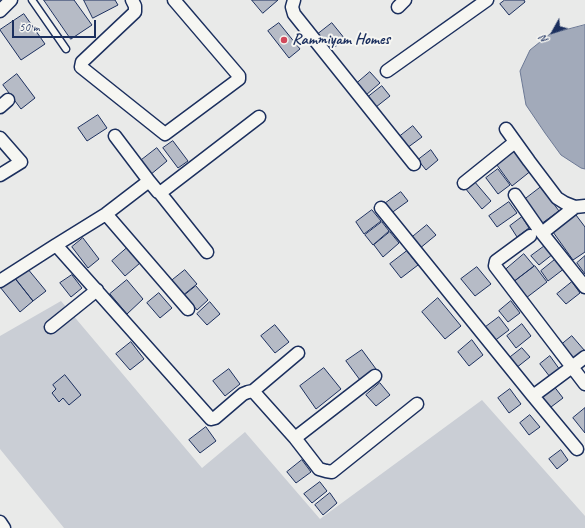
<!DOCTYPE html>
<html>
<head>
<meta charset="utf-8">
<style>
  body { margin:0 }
  #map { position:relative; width:585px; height:528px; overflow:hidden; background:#e9eae9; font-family:Caveat,sans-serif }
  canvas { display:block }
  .north { position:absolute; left:533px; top:12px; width:40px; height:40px; -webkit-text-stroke:3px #f6f6f2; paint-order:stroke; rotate:230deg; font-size:11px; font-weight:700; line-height:16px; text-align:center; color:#1b2f5e }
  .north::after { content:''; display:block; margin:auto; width:14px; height:18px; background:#1b2f5e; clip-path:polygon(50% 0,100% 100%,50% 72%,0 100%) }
  .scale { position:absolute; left:12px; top:20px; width:84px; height:18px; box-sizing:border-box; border:2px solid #1b2f5e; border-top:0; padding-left:5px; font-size:12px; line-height:14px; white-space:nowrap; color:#1b2f5e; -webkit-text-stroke:3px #f6f6f2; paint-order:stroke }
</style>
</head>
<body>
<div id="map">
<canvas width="585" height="528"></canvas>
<div class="north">N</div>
<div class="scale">50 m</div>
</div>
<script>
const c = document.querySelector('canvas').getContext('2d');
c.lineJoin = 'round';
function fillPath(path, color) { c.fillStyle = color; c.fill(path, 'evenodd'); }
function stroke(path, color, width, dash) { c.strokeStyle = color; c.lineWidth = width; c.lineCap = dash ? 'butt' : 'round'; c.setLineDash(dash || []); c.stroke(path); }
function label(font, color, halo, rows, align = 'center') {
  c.font = font + ' Caveat,sans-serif'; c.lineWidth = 4; c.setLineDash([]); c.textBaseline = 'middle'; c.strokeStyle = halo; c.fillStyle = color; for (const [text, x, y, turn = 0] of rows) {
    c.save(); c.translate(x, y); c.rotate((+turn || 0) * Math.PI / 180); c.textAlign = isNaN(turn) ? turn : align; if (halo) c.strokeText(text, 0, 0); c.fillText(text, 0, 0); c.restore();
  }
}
fillPath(new Path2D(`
  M61,301L202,468L245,432L320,519L482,400L585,516V528H64L0,449V336Z`), '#caced5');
const water = new Path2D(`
  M585,25V169L581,168L561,155L545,133L526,105L520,71L530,50L550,34Z`);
fillPath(water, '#a2aaba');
stroke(water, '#6c7995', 1);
const building = new Path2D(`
  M44,0H74L92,25L71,39Z
  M84,0H115L118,5L93,18Z
  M252,0H278L263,13Z
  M505,0H524L525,2L509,15L500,4Z
  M24,14L45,44L21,60L0,30Z
  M279,23L300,49L289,58L268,31Z
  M332,23L345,39L331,50L318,34Z
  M370,72L380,83L366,95L356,84Z
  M17,74L35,98L21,109L3,85Z
  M382,86L390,96L376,107L368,97Z
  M98,115L107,128L87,141L78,128Z
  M413,126L422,137L407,148L399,137Z
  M173,141L188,161L178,168L163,148Z
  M157,148L167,161L150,175L139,162Z
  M431,150L438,160L426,170L418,160Z
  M516,150L532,170L512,186L497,165Z
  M498,169L510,185L498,194L486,178Z
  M474,181L491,201L482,209L465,188Z
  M541,187L559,211L541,224L524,200Z
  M401,192L408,201L390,214L383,205Z
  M509,202L517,213L497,227L489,216Z
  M372,210L381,221L364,234L356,222Z
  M576,215L585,227V252L573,260L553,232Z
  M522,217L529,228L517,237L510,226Z
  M382,222L389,231L373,245L365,235Z
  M427,225L436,235L419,249L410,239Z
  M390,232L399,243L383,257L374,245Z
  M83,238L99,259L88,268L72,247Z
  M546,245L553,254L539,265L531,256Z
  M127,248L140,263L125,276L112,261Z
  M407,251L418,265L401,278L390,264Z
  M524,254L534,266L513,282L504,271Z
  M585,256V274L577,263Z
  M557,258L565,268L548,281L541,271Z
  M535,266L547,282L526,298L514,282Z
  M477,267L491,284L475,296L461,279Z
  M27,268L46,291L33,301L15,278Z
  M185,270L197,284L182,296L170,282Z
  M72,275L82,288L71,297L60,283Z
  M13,276L33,301L20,312L0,287Z
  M127,280L143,299L127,314L110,294Z
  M572,282L580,293L566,304L557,294Z
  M196,286L208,300L197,310L185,295Z
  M159,293L172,308L160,318L147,303Z
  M438,298L461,326L445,339L422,312Z
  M511,301L520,313L508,322L499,311Z
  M210,302L220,314L207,325L197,314Z
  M499,317L509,330L493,342L483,329Z
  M522,324L531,336L516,348L507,336Z
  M275,325L289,342L275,353L261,336Z
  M572,336L585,351L574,360L561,345Z
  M472,340L483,355L469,366L458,352Z
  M131,342L144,359L130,370L116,354Z
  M522,348L530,357L516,368L508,359Z
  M362,350L376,369L360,380L346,361Z
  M550,356L560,370L550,377L540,364Z
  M324,368L341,389L316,409L300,386Z
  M229,369L240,384L225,396L213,381Z
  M65,375L81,395L69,405L63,398L59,402L52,393L56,389L53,385Z
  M380,383L390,395L376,406L366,395Z
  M553,385L563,398L547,410L537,397Z
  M510,389L521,404L509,413L498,398Z
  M585,408V433L573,418Z
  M530,415L540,427L529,435L520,423Z
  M206,427L216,441L200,453L189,440Z
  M561,450L568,460L557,469L549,459Z
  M302,460L311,472L296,483L287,472Z
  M320,482L327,491L312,503L304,494Z
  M330,493L337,503L323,515L315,505Z`);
fillPath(building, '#b6bbc6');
stroke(building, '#1b2f5e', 1);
const service = new Path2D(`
  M32,0L66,49`);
const minor = new Path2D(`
  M132,0L135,6V12L82,62L81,67L165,134L239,79V76L174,0
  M294,0L292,7L294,14L414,164
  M398,7L405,0
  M0,11L11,0
  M387,71L487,0
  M0,107L8,100
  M506,129L529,161L557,198L565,203L575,207L585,206
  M115,136L149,181
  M0,138L21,162L0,175
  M464,183L515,142
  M160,193L207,252
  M515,195L538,228L585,287
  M381,208L533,396L572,367L495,266L496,261L530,236
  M106,214L188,309
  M542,233L575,207
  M56,245L106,214L149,181L158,192L160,193L259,117
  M0,281L56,245L211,419L215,418L243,394L248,392L253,391L295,438L319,469L326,471L332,472L417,404
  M51,327L97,290
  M585,357L572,367L585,384
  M253,391L298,353
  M533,396L577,449
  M295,438L375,376
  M0,522L4,528`);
stroke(service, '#1b2f5e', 9);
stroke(minor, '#1b2f5e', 15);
stroke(service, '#f6f6f2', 6);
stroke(minor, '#f6f6f2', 12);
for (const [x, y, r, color] of [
  [284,40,4,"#d1495b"]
]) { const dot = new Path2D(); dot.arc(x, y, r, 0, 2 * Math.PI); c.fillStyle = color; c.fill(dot); stroke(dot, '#f6f6f2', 1.5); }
label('bold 16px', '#1b2f5e', '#f6f6f2', [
  ["Rammiyam Homes",292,40]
], 'left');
</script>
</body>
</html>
